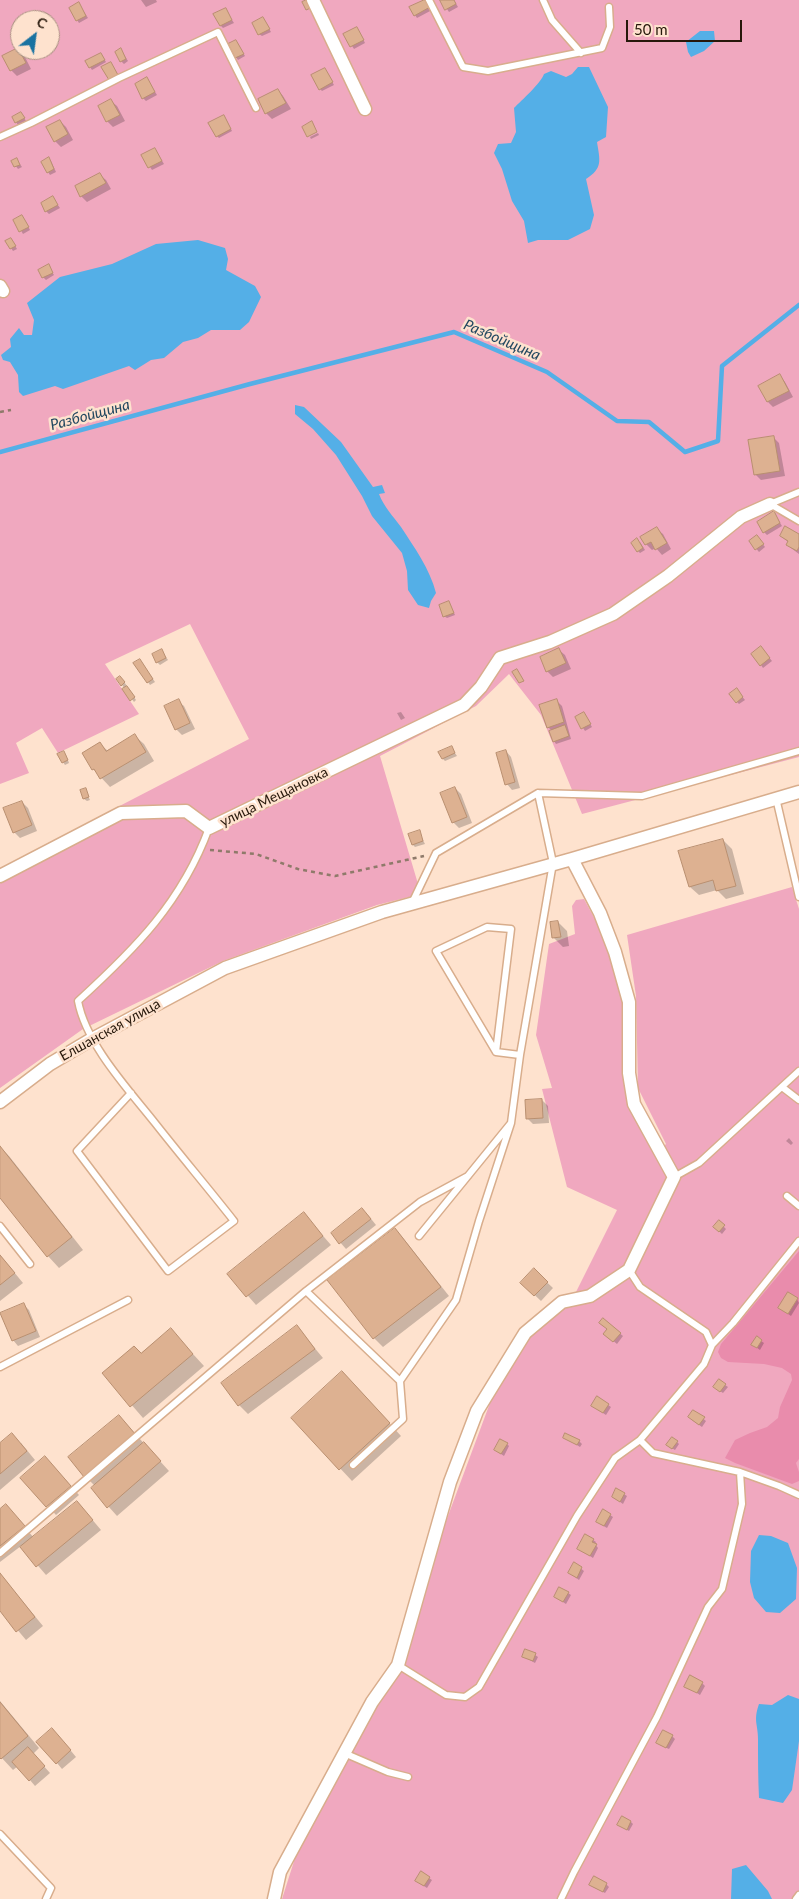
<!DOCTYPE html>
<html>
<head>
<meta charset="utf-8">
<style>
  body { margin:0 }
  #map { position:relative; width:799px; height:1899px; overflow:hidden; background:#fee2ce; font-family:Lato,sans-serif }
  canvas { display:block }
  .north { position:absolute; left:10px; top:10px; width:50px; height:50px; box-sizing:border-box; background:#fee2ce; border:1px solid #a89180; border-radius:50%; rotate:30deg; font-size:14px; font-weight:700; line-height:20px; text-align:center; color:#27180b }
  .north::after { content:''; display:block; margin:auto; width:18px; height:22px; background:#1972a1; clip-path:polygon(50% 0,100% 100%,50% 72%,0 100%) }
  .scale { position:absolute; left:626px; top:20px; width:116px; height:22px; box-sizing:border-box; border:2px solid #27180b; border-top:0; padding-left:6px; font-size:15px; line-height:18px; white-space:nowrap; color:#27180b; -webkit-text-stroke:4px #fee2ce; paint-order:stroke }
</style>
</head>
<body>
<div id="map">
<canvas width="799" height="1899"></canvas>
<div class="north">С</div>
<div class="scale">50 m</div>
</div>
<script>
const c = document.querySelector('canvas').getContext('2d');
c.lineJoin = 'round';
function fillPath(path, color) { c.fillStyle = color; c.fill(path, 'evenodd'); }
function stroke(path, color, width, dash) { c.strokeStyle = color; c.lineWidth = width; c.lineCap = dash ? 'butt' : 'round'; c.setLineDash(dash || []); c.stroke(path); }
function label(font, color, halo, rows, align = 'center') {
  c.font = font + ' Lato,sans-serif'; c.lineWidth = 5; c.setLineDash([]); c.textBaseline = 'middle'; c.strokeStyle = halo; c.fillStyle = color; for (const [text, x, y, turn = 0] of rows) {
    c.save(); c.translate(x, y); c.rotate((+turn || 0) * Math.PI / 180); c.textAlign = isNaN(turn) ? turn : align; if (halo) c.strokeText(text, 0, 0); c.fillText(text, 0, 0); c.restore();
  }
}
fillPath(new Path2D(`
  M0,0H799V757L582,814L541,715L509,674L476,706L380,756L421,894L377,905L223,961L83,1029L0,1088V868L22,858L106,813L249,739L190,624L105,664L139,714L58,753L42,728L16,743L29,773L0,784ZM20,20H50V50H20Z
  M792,887L799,909V1899H282L296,1855L403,1655L442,1532L506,1360L573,1298L617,1210L567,1187L542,1089L552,1088L536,1035L549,944L575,934L572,906L576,900L584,899L603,934L622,1002L628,1107L655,1155L666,1144L638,1088L636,996L627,935Z`), '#f0a8bf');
fillPath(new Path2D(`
  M799,1251V1459L796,1463L799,1472V1481L792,1484L735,1463L725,1458L735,1440L750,1433L767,1427L778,1418L780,1407L792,1380L791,1374L782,1368L764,1364L728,1362L721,1358L718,1352L721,1344Z`), '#e98cac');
fillPath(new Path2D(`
  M700,31H714L715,41L704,51L691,57L688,52L686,42Z
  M578,67H589L608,107L606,137L597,142C600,161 603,168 586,179L594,215L590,229L568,240H538L528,243L524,221L512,201L502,169L494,153L498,144L511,143L516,132L514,108C522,100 541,83 544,74L551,71L566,77L572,74Z
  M198,240L225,248L228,259L226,270L255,286L261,297L249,322L240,330H211L198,338L183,342L164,358L151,360L135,370L129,366L63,389L55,386L23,396L19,392L18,375L10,362L3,360L1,355L11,347L10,339L19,328L24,335H32L34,320L27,303L60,277L112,264L156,244Z
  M295,405L304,407L341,442L373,487L382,485L385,493L379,494C384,507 393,516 401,527C414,547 430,569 436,593L431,601L429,608L418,605L408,590L407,571L402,553L372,516L362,496L336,455L313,429L295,414Z
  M759,1535L771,1536L788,1543L797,1568L796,1599L780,1613L766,1612L754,1598L750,1582L751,1551Z
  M788,1695L799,1699V1741L792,1790L783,1803L759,1798C758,1778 758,1759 758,1739C758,1724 753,1721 759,1704L772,1705Z
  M746,1865L768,1891L772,1899H731L732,1869Z`), '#54afe7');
fillPath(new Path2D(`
  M141,0H156L157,2L146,7Z
  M426,0L432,10L417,18L415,15Z
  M441,0H454L458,7L449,12Z
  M79,4L88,18L79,23L77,20Z
  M225,9L234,23L223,28L221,26Z
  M263,18L271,32L262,36L259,34Z
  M359,31L365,43L354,49L345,35Z
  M236,41L245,56L238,60L236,57Z
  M18,49L24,55L31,69L17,76L11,70Z
  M121,50L128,61L124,64L121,61Z
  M101,54L106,62L92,70L90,67Z
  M325,70L334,85L322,91L320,89Z
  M147,79L157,95L146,101L143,98Z
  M278,90L283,96L291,109L272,119L266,113Z
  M111,101L117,106L125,121L113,127L107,121Z
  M21,113L26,121L18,125L16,122Z
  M226,119L232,131L219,138L217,136Z
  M60,121L66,127L73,140L61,147L55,141Z
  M318,133L319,135L311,139L310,137Z
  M155,149L164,164L152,170L143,156Z
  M17,160L22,167L18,169L13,162Z
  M51,161L56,172L50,175L48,172Z
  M100,175L106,180L111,189L87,202L81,196Z
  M53,198L60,208L49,214L46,211Z
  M24,219L30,230L23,234L15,220Z
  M11,239L17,249L13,251L11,248Z
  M48,266L54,275L46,280L43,277Z
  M780,376L785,382L793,397L773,407L768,402L759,386Z
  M774,438L779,443L785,476L761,480L755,474Z
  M776,516L782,526L767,535L764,532Z
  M657,529L663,534L671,549L662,555L656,548L652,550L646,544Z
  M799,535V554L787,545L788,542L781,536Z
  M759,539L765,547L759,552L750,541Z
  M640,542L645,550L640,553L638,551Z
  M449,602L455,615L447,618L444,616Z
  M559,650L565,655L571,669L553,677L547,671Z
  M763,650L772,661L763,668L761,665Z
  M162,651L168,660L160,665L157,662Z
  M142,663L155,682L150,685L148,682Z
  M123,680L136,700L134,702L122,685Z
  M739,693L745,700L739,704L737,702Z
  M556,700L562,706L571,739L556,744L554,741L552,731L548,727Z
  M178,701L184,706L195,729L182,735L176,729Z
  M401,712L405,718L401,720L397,713Z
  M584,714L592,727L585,731L576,717Z
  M135,736L144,744L154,761L110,787L93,769L100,744L108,751Z
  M451,747L457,756L445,761L443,759Z
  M506,751L511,757L520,788L512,790L507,784Z
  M66,755L69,763L65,765L63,762Z
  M455,788L461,794L472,823L459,828L453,822Z
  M85,790L90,800L87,801L84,799Z
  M22,802L28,808L37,831L20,838L14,832Z
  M419,832L425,844L415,847L413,845Z
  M723,840L732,849L744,894L726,899L717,890L699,895L690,887Z
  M558,922L567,931L569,946L563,947L554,938Z
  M542,1100L548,1106L549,1123L533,1124L527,1118Z
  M789,1138L793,1143L791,1145L786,1141Z
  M0,1147L9,1156L83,1250L59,1268L48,1256L0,1196Z
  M304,1214L331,1245L256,1305L229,1274Z
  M368,1215L376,1225L346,1249L332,1233Z
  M719,1222L726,1229L722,1234L715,1227Z
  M395,1229L403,1238L449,1296L383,1347L374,1338L329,1280Z
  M0,1255L23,1283L0,1301Z
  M534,1270L553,1288L541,1301L522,1283Z
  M797,1299L799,1303L791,1316L782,1310Z
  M24,1305L29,1310L40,1337L18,1346L13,1340Z
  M603,1320L623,1336L617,1344L605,1334L609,1329Z
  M297,1327L323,1358L248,1414L239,1405Z
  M170,1329L204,1366L143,1418L104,1373L141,1354Z
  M761,1341L764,1343L760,1350L753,1345Z
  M354,1384L401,1436L352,1481L293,1418Z
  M725,1385L728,1387L723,1393L717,1389Z
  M608,1405L611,1407L606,1415L595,1408Z
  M694,1411L706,1421L702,1427L692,1420Z
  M119,1416L169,1471L117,1516L92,1488L95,1486L85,1476Z
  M564,1437L579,1441L582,1444L580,1447Z
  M677,1442L679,1444L675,1450L670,1447Z
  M21,1443L35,1460L0,1490V1445Z
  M507,1444L509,1446L504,1456L498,1452Z
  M54,1467L79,1495L56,1515L22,1478Z
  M617,1490L627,1496L623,1504L613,1497Z
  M6,1505L34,1538L85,1511L101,1530L46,1575L21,1546L0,1562V1510Z
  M610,1515L613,1517L607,1528L600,1524Z
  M593,1540L596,1542L595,1544L598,1548L593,1558L579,1549Z
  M575,1564L584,1571L579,1580L570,1573Z
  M0,1574L43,1626L26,1640L0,1609Z
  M568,1593L571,1595L566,1604L555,1597Z
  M535,1655L538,1657L535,1663L524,1657Z
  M702,1683L705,1686L700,1695L686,1686Z
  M0,1701L39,1748L33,1754L50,1773L35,1786L18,1766L13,1770L0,1756Z
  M58,1735L76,1757L62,1769L57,1763Z
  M672,1736L675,1739L669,1749L660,1745Z
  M631,1822L633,1824L629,1831L618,1825Z
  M421,1873L432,1880L427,1888L419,1883Z
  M606,1884L609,1887L605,1893L593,1887Z`), '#0003');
stroke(new Path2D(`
  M0,452L250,384L454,332L547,372L617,421L649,422L685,452L718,441L722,366L799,305`), '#54afe7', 4.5);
const building = new Path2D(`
  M306,0H310L313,7L306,10L302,2Z
  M424,0H427L430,7L414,16L409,7Z
  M440,0H454L456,4L445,10Z
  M79,2L86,16L76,21L69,8Z
  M226,8L232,20L220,26L213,14Z
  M263,17L270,29L258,35L252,23Z
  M357,27L364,40L350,47L343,34Z
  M236,40L244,54L235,58L228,44Z
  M18,48L26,63L10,71L2,56Z
  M121,48L126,59L120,62L115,52Z
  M101,53L105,60L89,68L85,61Z
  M111,62L118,75L109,80L101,67Z
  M325,68L333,82L319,90L311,75Z
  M147,77L155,92L142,99L135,84Z
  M278,89L286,103L265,114L258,99Z
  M111,99L120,115L106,122L98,106Z
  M21,112L25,118L15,123L12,117Z
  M224,115L231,129L216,137L208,123Z
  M60,120L68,134L54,142L46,127Z
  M312,121L317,132L307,137L302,127Z
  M155,148L162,161L148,168L141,155Z
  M49,157L54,169L47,173L41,162Z
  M17,158L20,165L14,167L11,161Z
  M100,173L106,183L80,197L75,186Z
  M53,196L58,205L45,212L41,203Z
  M22,215L29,227L19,232L13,220Z
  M11,238L16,246L10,249L5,241Z
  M49,264L53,273L42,278L38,270Z
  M780,374L789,391L767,402L758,386Z
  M774,436L780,471L754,475L748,440Z
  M774,511L780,523L763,533L757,522Z
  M785,526L799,534V547L797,551L786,545L788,541L780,536Z
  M657,527L667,543L655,550L651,542L645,545L640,537Z
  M757,535L764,544L755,550L749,541Z
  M637,538L643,548L637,552L631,543Z
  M449,601L454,613L443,617L439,605Z
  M761,646L770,658L760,666L751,654Z
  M559,648L566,663L546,672L540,657Z
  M162,649L166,658L156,663L152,654Z
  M140,659L153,679L147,683L133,663Z
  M517,669L524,681L519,683L512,672Z
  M120,676L125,682L121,686L116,679Z
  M127,686L135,697L130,701L122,689Z
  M737,688L743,697L736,703L729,694Z
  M179,699L190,723L175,730L164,706Z
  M557,699L564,722L547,728L539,705Z
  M584,712L591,724L581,729L575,717Z
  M565,725L569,736L553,742L549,731Z
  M135,734L146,752L100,779L94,769L92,770L82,753L100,742L106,751Z
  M452,746L455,753L442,759L438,752Z
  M506,750L515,782L505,785L496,753Z
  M64,751L68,760L62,763L57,754Z
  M455,787L467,817L452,823L440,793Z
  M86,788L89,797L83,799L80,790Z
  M22,801L32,825L13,833L3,808Z
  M420,830L423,841L412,845L408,834Z
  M723,839L736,886L716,891L713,880L689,887L678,851Z
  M558,921L561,937L552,938L550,922Z
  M542,1099L543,1118L526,1119L525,1100Z
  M0,1146L72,1237L47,1257L0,1198Z
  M362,1208L371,1219L339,1244L331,1233Z
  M304,1212L323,1236L246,1297L227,1274Z
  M719,1220L725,1225L719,1232L713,1227Z
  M395,1228L441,1287L373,1339L327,1280Z
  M0,1255L15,1273L0,1285Z
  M534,1268L548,1282L534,1296L520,1283Z
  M788,1292L798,1298L788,1314L778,1308Z
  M24,1303L36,1331L12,1341L0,1313Z
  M603,1318L621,1333L613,1342L603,1334L607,1329L599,1323Z
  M297,1325L315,1349L238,1406L221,1383Z
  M171,1328L193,1354L130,1407L102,1373L134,1346L141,1353Z
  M757,1336L762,1340L757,1348L751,1345Z
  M342,1371L390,1423L339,1470L291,1418Z
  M719,1379L726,1384L720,1392L713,1387Z
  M597,1396L609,1404L603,1413L591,1406Z
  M693,1410L705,1417L699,1425L688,1417Z
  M119,1415L136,1435L84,1477L68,1457Z
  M12,1433L27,1451L0,1474V1443Z
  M565,1433L580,1440L577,1445L563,1438Z
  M672,1437L678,1441L672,1449L666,1445Z
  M500,1439L508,1443L501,1454L494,1450Z
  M144,1442L161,1461L107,1508L91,1488Z
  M45,1456L71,1486L46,1507L20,1478Z
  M616,1488L625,1493L620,1502L612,1497Z
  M77,1501L93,1520L36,1567L20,1547Z
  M6,1504L25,1526L0,1546V1509Z
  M603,1509L611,1514L604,1526L596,1522Z
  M585,1534L594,1539L592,1542L597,1544L590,1556L577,1549Z
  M574,1562L582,1567L577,1578L568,1573Z
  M0,1573L35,1617L16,1632L0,1611Z
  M559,1587L569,1592L563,1602L554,1597Z
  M525,1649L536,1653L533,1661L522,1657Z
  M690,1675L703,1682L697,1693L684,1687Z
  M0,1702L28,1736L1,1759L0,1758Z
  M52,1728L71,1750L56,1764L36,1742Z
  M663,1730L673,1735L666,1748L656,1743Z
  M28,1747L45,1766L29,1781L12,1762Z
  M622,1816L631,1821L627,1830L617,1825Z
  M421,1871L430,1877L424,1886L415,1881Z
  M594,1876L607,1883L603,1892L589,1885Z`);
fillPath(building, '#ddb191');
stroke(building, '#b98f70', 1);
const service = new Path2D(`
  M429,0L463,67L488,71L602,48L610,27L609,7
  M543,0L552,20L581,53
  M0,137L31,123L119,78L218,32L256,108
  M770,504L799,521
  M770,504L799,492
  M776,798L799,897
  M412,903L436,853L538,793L642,796L799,751
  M496,1052L511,929L487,927L436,951L496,1052L520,1055L553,863L538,793
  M782,1087L799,1100
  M131,1093L77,1151L168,1271L234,1221C208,1188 181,1156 155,1123C128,1089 86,1044 78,1001C135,949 182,902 209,828
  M674,1177L699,1163L799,1071
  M787,1196L799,1206
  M0,1226L30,1264
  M419,1236L511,1123L520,1055
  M712,1345L733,1323L799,1241
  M0,1367L128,1300
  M400,1381L306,1291L420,1202L468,1176
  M640,1440L653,1453L740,1472L779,1486L799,1495
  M353,1465L403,1419L400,1381L456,1300L479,1221L511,1123
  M0,1553L306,1291
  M398,1665L446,1695L465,1697L479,1687L577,1516L615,1458L640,1440L704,1364L712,1345L706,1332L640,1287L629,1270
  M344,1753L388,1772L408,1777
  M0,1834L51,1888L46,1899
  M561,1899L574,1872L657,1717L708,1607L722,1589L742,1504L740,1472
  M796,1899L799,1895`);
const minor = new Path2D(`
  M313,0L365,109
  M0,286L3,291
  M0,876L121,813L186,811L209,828L464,705L481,687L500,658L550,642L613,614L668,576L741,517L770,504
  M0,1102L50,1064L92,1039L225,968L382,912L572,859L799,792
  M274,1899L280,1872L372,1702L398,1665L450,1482L477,1411L525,1333L562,1302L590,1296L629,1270L674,1177L634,1104L629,1073V1002L615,952L600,913L572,859`);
stroke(service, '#d8ad8c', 9);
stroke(minor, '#d8ad8c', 15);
stroke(new Path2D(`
  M0,412L11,410
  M210,850L256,854L298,869L335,876L424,856`), '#8f7a6a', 2.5, [4, 4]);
stroke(service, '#fff', 6);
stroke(minor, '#fff', 12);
label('14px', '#27180b', '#fee2ce', [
  ["улица Мещановка",274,797,-26],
  ["Елшанская улица",110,1030,-29]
]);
label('italic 15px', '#224860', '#fee2ce', [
  ["Разбойщина",502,340,23],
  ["Разбойщина",90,415,-15]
]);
</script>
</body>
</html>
